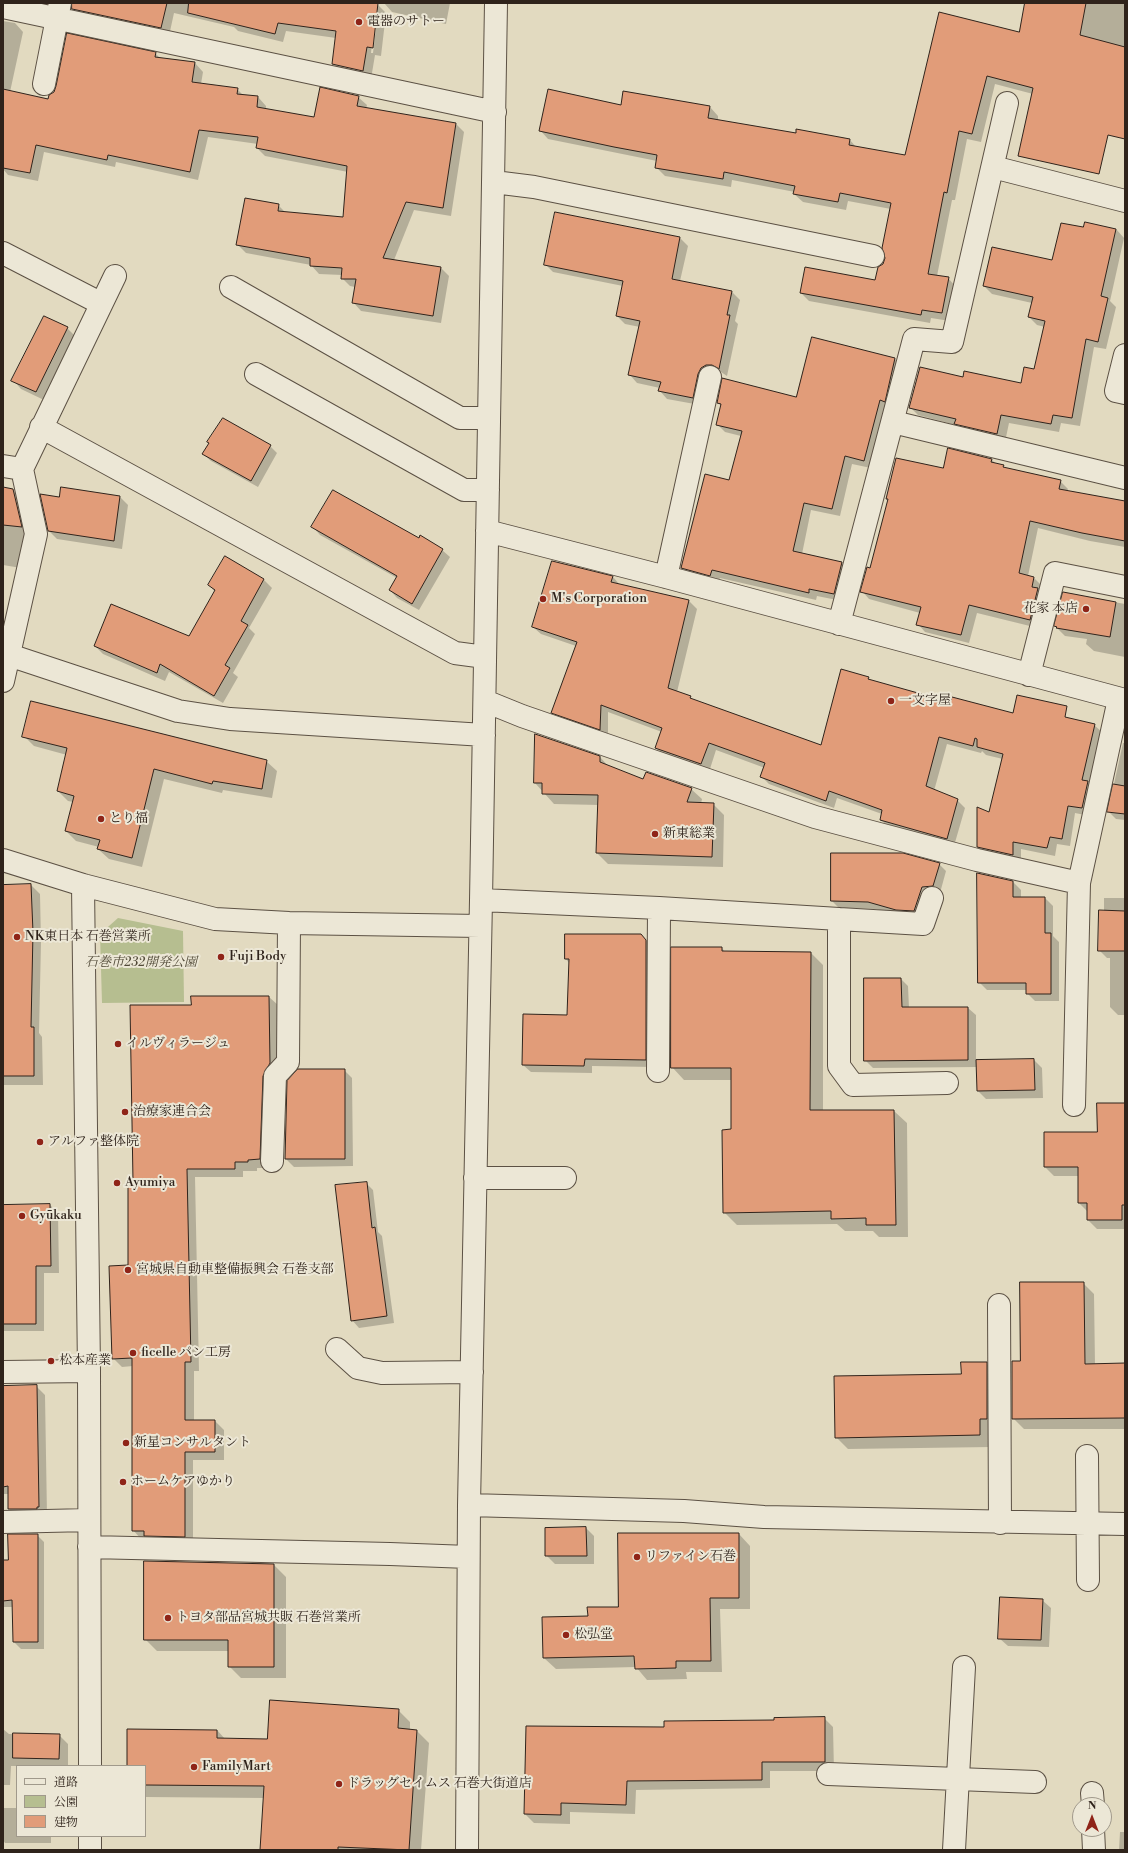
<!DOCTYPE html>
<html>
<head>
<meta charset="utf-8">
<style>
  body { margin:0 }
  #map { position:relative; width:1128px; height:1853px; overflow:hidden; background:#e2dac0; font-family:"Libre Bodoni","Noto Serif JP",serif }
  canvas { display:block }
  .frame { position:absolute; inset:0; border:4px solid #2f231b; pointer-events:none }
  .legend { position:absolute; left:16px; top:1765px; width:130px; height:72px; box-sizing:border-box; background:#ece7d6; border:1px solid #a0998b; margin:0; padding:5px 7px; list-style:none; font-size:12px; color:#2f231b }
  .legend li { display:flex; align-items:center; gap:8px; height:20px }
  .legend b { width:20px; border:1px solid #a0998b }
  .north { position:absolute; left:1072px; top:1797px; width:40px; height:40px; box-sizing:border-box; background:#ece7d6; border:1px solid #a0998b; border-radius:50%; rotate:0deg; font-size:11px; font-weight:700; line-height:16px; text-align:center; color:#2f231b }
  .north::after { content:''; display:block; margin:auto; width:14px; height:18px; background:#8f2418; clip-path:polygon(50% 0,100% 100%,50% 72%,0 100%) }
</style>
</head>
<body>
<div id="map">
<canvas width="1128" height="1853"></canvas>
<div class="frame"></div>
<ul class="legend">
<li><b style="height:5px;background:#ece7d6"></b>道路</li>
<li><b style="height:11px;background:#b6be90"></b>公園</li>
<li><b style="height:11px;background:#e19c79"></b>建物</li>
</ul>
<div class="north">N</div>
</div>
<script>
const c = document.querySelector('canvas').getContext('2d');
c.lineJoin = 'round';
function fillPath(path, color) { c.fillStyle = color; c.fill(path, 'evenodd'); }
function stroke(path, color, width, dash) { c.strokeStyle = color; c.lineWidth = width; c.lineCap = dash ? 'butt' : 'round'; c.setLineDash(dash || []); c.stroke(path); }
function label(font, color, halo, rows, align = 'center') {
  c.font = font + ' "Libre Bodoni","Noto Serif JP",serif'; c.lineWidth = 4; c.setLineDash([]); c.textBaseline = 'middle'; c.strokeStyle = halo; c.fillStyle = color; for (const [text, x, y, turn = 0] of rows) {
    c.save(); c.translate(x, y); c.rotate((+turn || 0) * Math.PI / 180); c.textAlign = isNaN(turn) ? turn : align; if (halo) c.strokeText(text, 0, 0); c.fillText(text, 0, 0); c.restore();
  }
}
fillPath(new Path2D(`
  M118,918L183,931L184,1002L102,1003L100,934Z`), '#b6be90');
fillPath(new Path2D(`
  M73,3H363L378,5L386,13L381,56L375,55L371,79L341,72L333,64L336,38L286,31L283,42L238,31L234,27L174,13L169,36L81,17L73,8ZM376,10H378L373,53H371Z
  M384,3H450L446,24L392,12Z
  M1026,3H1125V127L1033,94L995,84L981,142L967,139L955,200H952L937,276L948,278L956,287L950,321L931,318L930,323L809,301L801,293L876,282L886,258L891,209L848,201L846,210L803,202L794,194L795,192L732,180L731,187L665,176L656,167L657,161L548,139L540,130L622,106L624,93L710,107L718,116V121L796,134L850,140L856,147L906,157L1019,33Z
  M3,21L15,23L23,32L10,92L49,101L155,53L161,59L195,63L203,72L201,84L237,89L244,96L258,97L266,106V110L315,119L358,97L367,105L366,109L456,124L464,132L451,216L414,210L394,260L441,268L449,276L441,323L361,311L353,302L355,287L350,286L342,278V275L319,274L311,265L246,253L238,245L278,205L286,213L344,218L348,172L265,156L257,148L258,144L208,137L198,180L116,162L115,167L44,152L38,181L8,175L3,169Z
  M556,214L680,238L688,246L680,281L732,292L740,300L735,321L738,324L727,376L721,372L714,373L700,405L667,399L660,391V388L637,383L630,375L640,327L625,324L617,316L623,286L553,272L545,264Z
  M1084,229H1116L1124,238L1110,301L1116,307L1106,349L1094,347L1080,426L1061,423L1059,432L1009,423L1005,442L964,432L956,425L918,415L910,407L964,379L1022,384L1034,370L1045,327L1037,325L1029,317L1032,303L992,294L984,286L1053,261Z
  M67,328L75,336L44,400L21,389L13,380Z
  M895,359L903,367L871,468L852,464L840,516L811,510L802,554L842,563L850,571L842,601L817,596L816,600L720,578L718,583L690,576L682,568L730,481L741,436L725,432L717,424L722,406L718,403L797,398Z
  M210,443L270,446L277,453L258,487L211,461L203,454Z
  M992,460L996,464L1003,466L1006,469L1060,481L1068,489L1067,492L1125,502V547L1090,541L1038,528L1028,576L1034,578L1042,586L1038,628L977,613L969,643L925,632L918,624L920,613L869,599L862,591L871,569L889,500L887,499L944,470Z
  M3,488L13,490L22,499L30,536L21,568L3,565Z
  M120,497L128,505L122,549L57,539L49,531L60,498Z
  M313,527L419,539L442,550L450,557L419,610L397,598L390,590L397,578L320,535Z
  M225,557L264,580L272,588L249,628L255,634L233,673L238,677L223,703L169,672L165,681L103,654L95,646L189,638L215,592L209,585Z
  M613,577L620,585L689,601L697,609L677,692L690,697L693,700L822,747L868,678L871,681L950,703L1013,714L1066,719L1094,725L1102,732L1090,816L1075,813L1070,846L1057,844L1055,856L1021,849V863L986,855L978,847L989,813L1003,759L986,755L982,751L981,753L947,744L934,791L957,800L965,808L954,846L889,828L881,820L882,814L837,798L834,808L769,784L762,777L765,768L716,750L709,772L664,756L656,748L662,732L608,712V737L560,720L552,712L576,646L541,634L533,627Z
  M1064,593L1125,604V657L1094,651L1086,644L1087,639L1065,636L1055,626Z
  M24,736L266,761L277,771L272,798L223,790L222,793L164,779L142,867L109,859L98,849L99,847L76,841L66,831L73,802L68,801L58,791L67,755L34,746Z
  M1123,743H1125V820L1116,819L1108,811Z
  M600,757L609,767L644,780L691,789L702,799L701,804H713L724,815L723,867L608,864L597,853L599,805L554,804L535,783Z
  M939,864L946,871L940,893L921,918L904,917L876,909L839,908L832,901Z
  M1013,882L1021,890V898H1045L1053,906V936L1059,942V1001H1035L1027,993V990H987L979,982Z
  M31,885L40,894L41,942L39,1033L42,1037L43,1085H3V886Z
  M1104,898H1125V1015H1118L1110,1007V958H1107L1099,950L1104,911Z
  M641,935L654,948L653,1067L592,1066V1073L531,1072L523,1065L568,1016L569,963L566,959Z
  M722,948L725,952L811,953L823,965V1111H894L907,1123L908,1237H879L873,1231H845L837,1224L737,1225L724,1212L732,1130V1080H684L672,1067Z
  M901,979L908,986L909,1008H968L976,1015V1061L1034,1060L1042,1068L1043,1098L986,1099L978,1091L977,1067L873,1068L865,1060Z
  M192,997H269L278,1005V1072L268,1168H257V1171H243V1177H195L199,1371H194V1421H215L224,1430V1460H193V1545L141,1539L133,1530V1366L122,1367L113,1358L129,1266L134,1182L192,1006Z
  M344,1070L352,1078L353,1166L294,1167L286,1159Z
  M1125,1104V1229H1097L1088,1220V1212L1079,1203V1176H1054L1045,1167L1098,1133Z
  M366,1183L373,1190L378,1232L382,1236L394,1323L359,1328L352,1320Z
  M50,1205L58,1213L59,1273H44V1331H3V1206Z
  M1083,1283L1094,1294L1095,1365L1125,1364V1429H1024L1013,1418L1021,1362Z
  M986,1363L998,1375L992,1447L848,1449L836,1437Z
  M36,1386L45,1395L47,1515L17,1517L9,1509V1494H3V1387Z
  M586,1528L594,1536V1564H555L546,1555Z
  M739,1534L750,1546V1609H720L722,1672H686L687,1679L647,1680L636,1667L556,1669L544,1658L589,1617L619,1608Z
  M37,1535L44,1542V1649H21L14,1642L13,1607H3V1561H9Z
  M145,1562L274,1565L286,1577V1678H241L229,1666V1651H157L145,1639Z
  M1042,1600L1051,1608L1049,1647L1008,1646L999,1638Z
  M398,1710L410,1722V1730L417,1731L429,1743L421,1850H261L264,1798L145,1797V1766H128L217,1730L225,1739L268,1740Z
  M824,1718L833,1727L834,1771H770V1788L636,1790L635,1814L570,1812V1824L534,1823L525,1814L665,1728Z
  M3,1729L9,1734L59,1735L68,1744V1766H11L10,1785H3Z
  M3,1808H17V1836H51V1843H5L3,1840Z
  M1120,1832H1125V1850H1119Z`), '#0003');
const building = new Path2D(`
  M72,3H167L161,28L72,9Z
  M189,3H378L373,48L367,47L363,71L332,64L336,31L278,23L275,34L188,13Z
  M1025,3H1086L1080,35L1125,47V139L1108,135L1099,174L1018,156L1033,88L987,76L972,134L959,131L947,193L944,192L928,274L949,277L942,313L922,310L921,315L800,293L805,267L875,280L878,267L883,264L885,258L882,248L891,203L840,193L838,202L793,194L795,186L724,172L723,179L655,168L657,155L614,147L539,131L548,89L621,105L623,91L710,106L708,118L796,133V129L850,139L849,145L905,155L939,12L1019,32Z
  M67,33L156,52L155,57L195,62L192,82L238,88L237,94L258,96L257,107L314,117L320,87L359,96L357,106L456,123L443,208L406,202L383,258L441,267L433,316L352,303L356,279H341L342,268L310,266V258L236,245L245,198L279,204L278,211L343,217L347,166L256,148L258,137L199,130L190,172L108,155L107,160L36,145L30,173L3,168V89L48,99L49,95L54,92L56,86Z
  M555,212L680,237L672,279L732,291L727,315H730L719,369L712,365H706L701,368L698,374L693,398L658,391L661,382L628,375L640,321L616,316L623,281L544,265Z
  M1085,222L1116,229L1101,296L1108,298L1098,342L1086,339L1072,418L1053,415L1051,424L1001,415L997,434L954,424L956,419L909,408L920,367L963,377L964,371L1021,383L1024,367L1034,369L1045,321L1028,317L1033,297L983,286L992,247L1052,260L1061,223L1083,227Z
  M44,316L68,327L36,392L11,381Z
  M812,337L895,358L885,402L880,400L864,461L845,456L832,509L804,503L793,551L842,562L834,594L809,589V593L712,570L710,576L681,568L705,474L729,480L742,431L716,425L721,404L717,403L722,378L796,397Z
  M223,418L271,445L251,481L202,454L209,443L207,442Z
  M948,448L992,459L991,462L1004,465L1003,467L1061,480L1059,489L1125,501V541L1082,533L1030,521L1019,573L1034,577L1032,587L1038,588L1030,620L969,605L961,635L916,625L921,607L860,592L867,567L870,568L888,499H886L896,458L943,468Z
  M3,487L13,489L22,527L3,525Z
  M61,487L120,496L114,541L48,531L40,494L59,497Z
  M333,490L419,538L420,535L443,549L412,604L389,590L397,576L311,527Z
  M225,556L264,579L241,621L248,625L225,665L230,668L214,696L160,664L157,673L94,646L111,604L189,636L215,590L208,585Z
  M552,561L613,576L611,582L689,600L668,688L691,696L690,698L821,745L841,669L869,677L868,679L950,702L952,697L1013,713L1017,695L1067,706L1065,717L1095,724L1082,780L1088,781L1082,808L1068,806L1062,839L1050,837L1047,848L1013,842V855L977,847V807L989,812L1003,754L977,747V739L975,738L973,746L939,737L926,786L958,799L947,839L880,820L882,810L829,791L826,801L760,777L765,763L709,743L701,764L655,748L662,728L601,705L600,730L551,713L577,642L532,627Z
  M1063,592L1116,602L1110,637L1056,628L1057,627L1054,626Z
  M31,701L267,760L262,789L213,781L212,784L154,769L132,858L97,849L100,840L65,831L74,796L57,791L67,748L22,737Z
  M535,734L600,756V762L643,779L646,772L692,788L687,802L714,803L712,857L596,853L598,795L542,794V783H534Z
  M1113,784L1125,786V814L1107,812Z
  M831,853H903L940,863L933,886L922,887L914,911L896,910L868,902L831,901Z
  M977,873L1013,881V897H1045V933H1051V994H1026V983H978Z
  M31,884L33,932L31,1027H34V1076H3V885Z
  M1099,910L1125,911V951H1098Z
  M565,934H641L646,940V1060L585,1059L584,1066L522,1065L523,1014L567,1015L569,959H565Z
  M671,947H722V951L811,952L810,1110H894L896,1225H866V1218L831,1219V1211L723,1213L722,1130L731,1129V1068H671Z
  M864,978H901L902,1007H968V1060L864,1061Z
  M191,996H269L270,1063L263,1076L260,1159L248,1160V1162H235V1169H187L191,1362H185V1420H215V1452H185V1537L144,1536V1531H132V1358L112,1359L109,1266L128,1265V1181H133L130,1005H191Z
  M1034,1059L1035,1090L977,1091L976,1060Z
  M298,1069H345V1159H285L287,1081Z
  M1097,1103H1125V1205H1122V1220H1087V1203H1078V1167H1044V1132H1097Z
  M367,1182L372,1228L375,1227L387,1316L351,1321L335,1185Z
  M50,1204L51,1266H36V1324H3V1205Z
  M1020,1282H1084L1085,1364L1125,1363V1418L1012,1419V1361H1020Z
  M961,1362H987V1419H980V1435L835,1438L834,1376L961,1374Z
  M37,1385L39,1507H37V1509H8V1486L3,1487V1386Z
  M586,1527L587,1556H545V1528Z
  M618,1533H739V1598H710L711,1661H676V1668L635,1669L634,1656L543,1658L542,1617L588,1616L587,1607H618Z
  M8,1534H38V1642H13L12,1600L3,1601V1560H8Z
  M144,1561L274,1564V1667H228V1640H144Z
  M1000,1597L1043,1599L1041,1640L998,1639Z
  M270,1700L399,1709L398,1728L417,1730L409,1850L338,1847V1850H260L264,1786L145,1785V1766H127V1729L217,1730V1738L267,1739Z
  M825,1717V1762H762V1780L627,1781L626,1805L561,1803V1815L524,1814L526,1726L664,1727V1721L774,1720V1718Z
  M13,1733L60,1734L59,1759L13,1758Z`);
fillPath(building, '#e19c79');
stroke(building, '#2f231b', 1);
const minor = new Path2D(`
  M3,7L495,112
  M44,84L60,3
  M993,167L1125,201
  M494,182L534,187L873,256
  M3,253L100,303
  M231,287L460,418H489
  M1125,355L1116,391L1125,393
  M256,374L464,490H488
  M893,422L1125,478
  M41,427L455,653L485,657
  M3,466L22,469
  M487,531L666,577L1125,700
  M666,577L710,377
  M839,624L914,339L952,342L1007,103
  M9,655L178,711L230,719L484,735
  M1029,675L1055,573L1125,587
  M3,681L36,534L22,469L115,276
  M485,701L522,716L815,817L977,860L1079,883
  M3,860L83,885L215,919L289,923L480,926
  M83,885L89,1371L90,1766
  M481,900L659,908L839,919V1066L853,1085L947,1083
  M839,919L923,924L932,898
  M658,1071L659,908
  M1074,1105L1079,883L1119,699
  M272,1161L275,1076L288,1062L289,923
  M475,1178H565
  M999,1305L1000,1523
  M337,1349L358,1368L382,1373L472,1372
  M3,1372L89,1371
  M1087,1456L1088,1580
  M469,1505L684,1511L764,1517L1125,1524
  M3,1522L89,1520
  M89,1547L390,1554L468,1557
  M828,1774L1035,1782
  M1092,1793L1093,1805
  M1093,1829L1094,1850
  M90,1850V1836
  M467,1850L469,1505L481,900L496,3
  M954,1850L964,1667`);
stroke(minor, '#5c5144', 24);
stroke(minor, '#ece7d6', 22);
for (const [x, y, r, color] of [
  [359,22,4,"#8f2418"],
  [543,599,4,"#8f2418"],
  [1086,609,4,"#8f2418"],
  [891,701,4,"#8f2418"],
  [101,819,4,"#8f2418"],
  [655,834,4,"#8f2418"],
  [17,937,4,"#8f2418"],
  [221,957,4,"#8f2418"],
  [118,1044,4,"#8f2418"],
  [125,1112,4,"#8f2418"],
  [40,1142,4,"#8f2418"],
  [117,1183,4,"#8f2418"],
  [22,1216,4,"#8f2418"],
  [128,1270,4,"#8f2418"],
  [133,1353,4,"#8f2418"],
  [51,1361,4,"#8f2418"],
  [126,1443,4,"#8f2418"],
  [123,1482,4,"#8f2418"],
  [637,1557,4,"#8f2418"],
  [168,1618,4,"#8f2418"],
  [566,1635,4,"#8f2418"],
  [194,1767,4,"#8f2418"],
  [339,1784,4,"#8f2418"]
]) { const dot = new Path2D(); dot.arc(x, y, r, 0, 2 * Math.PI); c.fillStyle = color; c.fill(dot); stroke(dot, '#ece7d6', 1.5); }
label('13px', '#2f231b', '#ece7d6', [
  ["電器のサトー",367,22],
  ["M's Corporation",551,599],
  ["花家 本店",1078,609,"right"],
  ["一文字屋",899,701],
  ["とり福",109,819],
  ["新東総業",663,834],
  ["NK東日本 石巻営業所",25,937],
  ["Fuji Body",229,957],
  ["イルヴィラージュ",126,1044],
  ["治療家連合会",133,1112],
  ["アルファ整体院",48,1142],
  ["Ayumiya",125,1183],
  ["Gyūkaku",30,1216],
  ["宮城県自動車整備振興会 石巻支部",136,1270],
  ["ficelle パン工房",141,1353],
  ["松本産業",59,1361],
  ["新星コンサルタント",134,1443],
  ["ホームケアゆかり",131,1482],
  ["リファイン石巻",645,1557],
  ["トヨタ部品宮城共販 石巻営業所",176,1618],
  ["松弘堂",574,1635],
  ["FamilyMart",202,1767],
  ["ドラッグセイムス 石巻大街道店",347,1784]
], 'left');
label('italic 13px', '#514a38', '#ece7d6', [
  ["石巻市232開発公園",141,963]
]);
</script>
</body>
</html>
